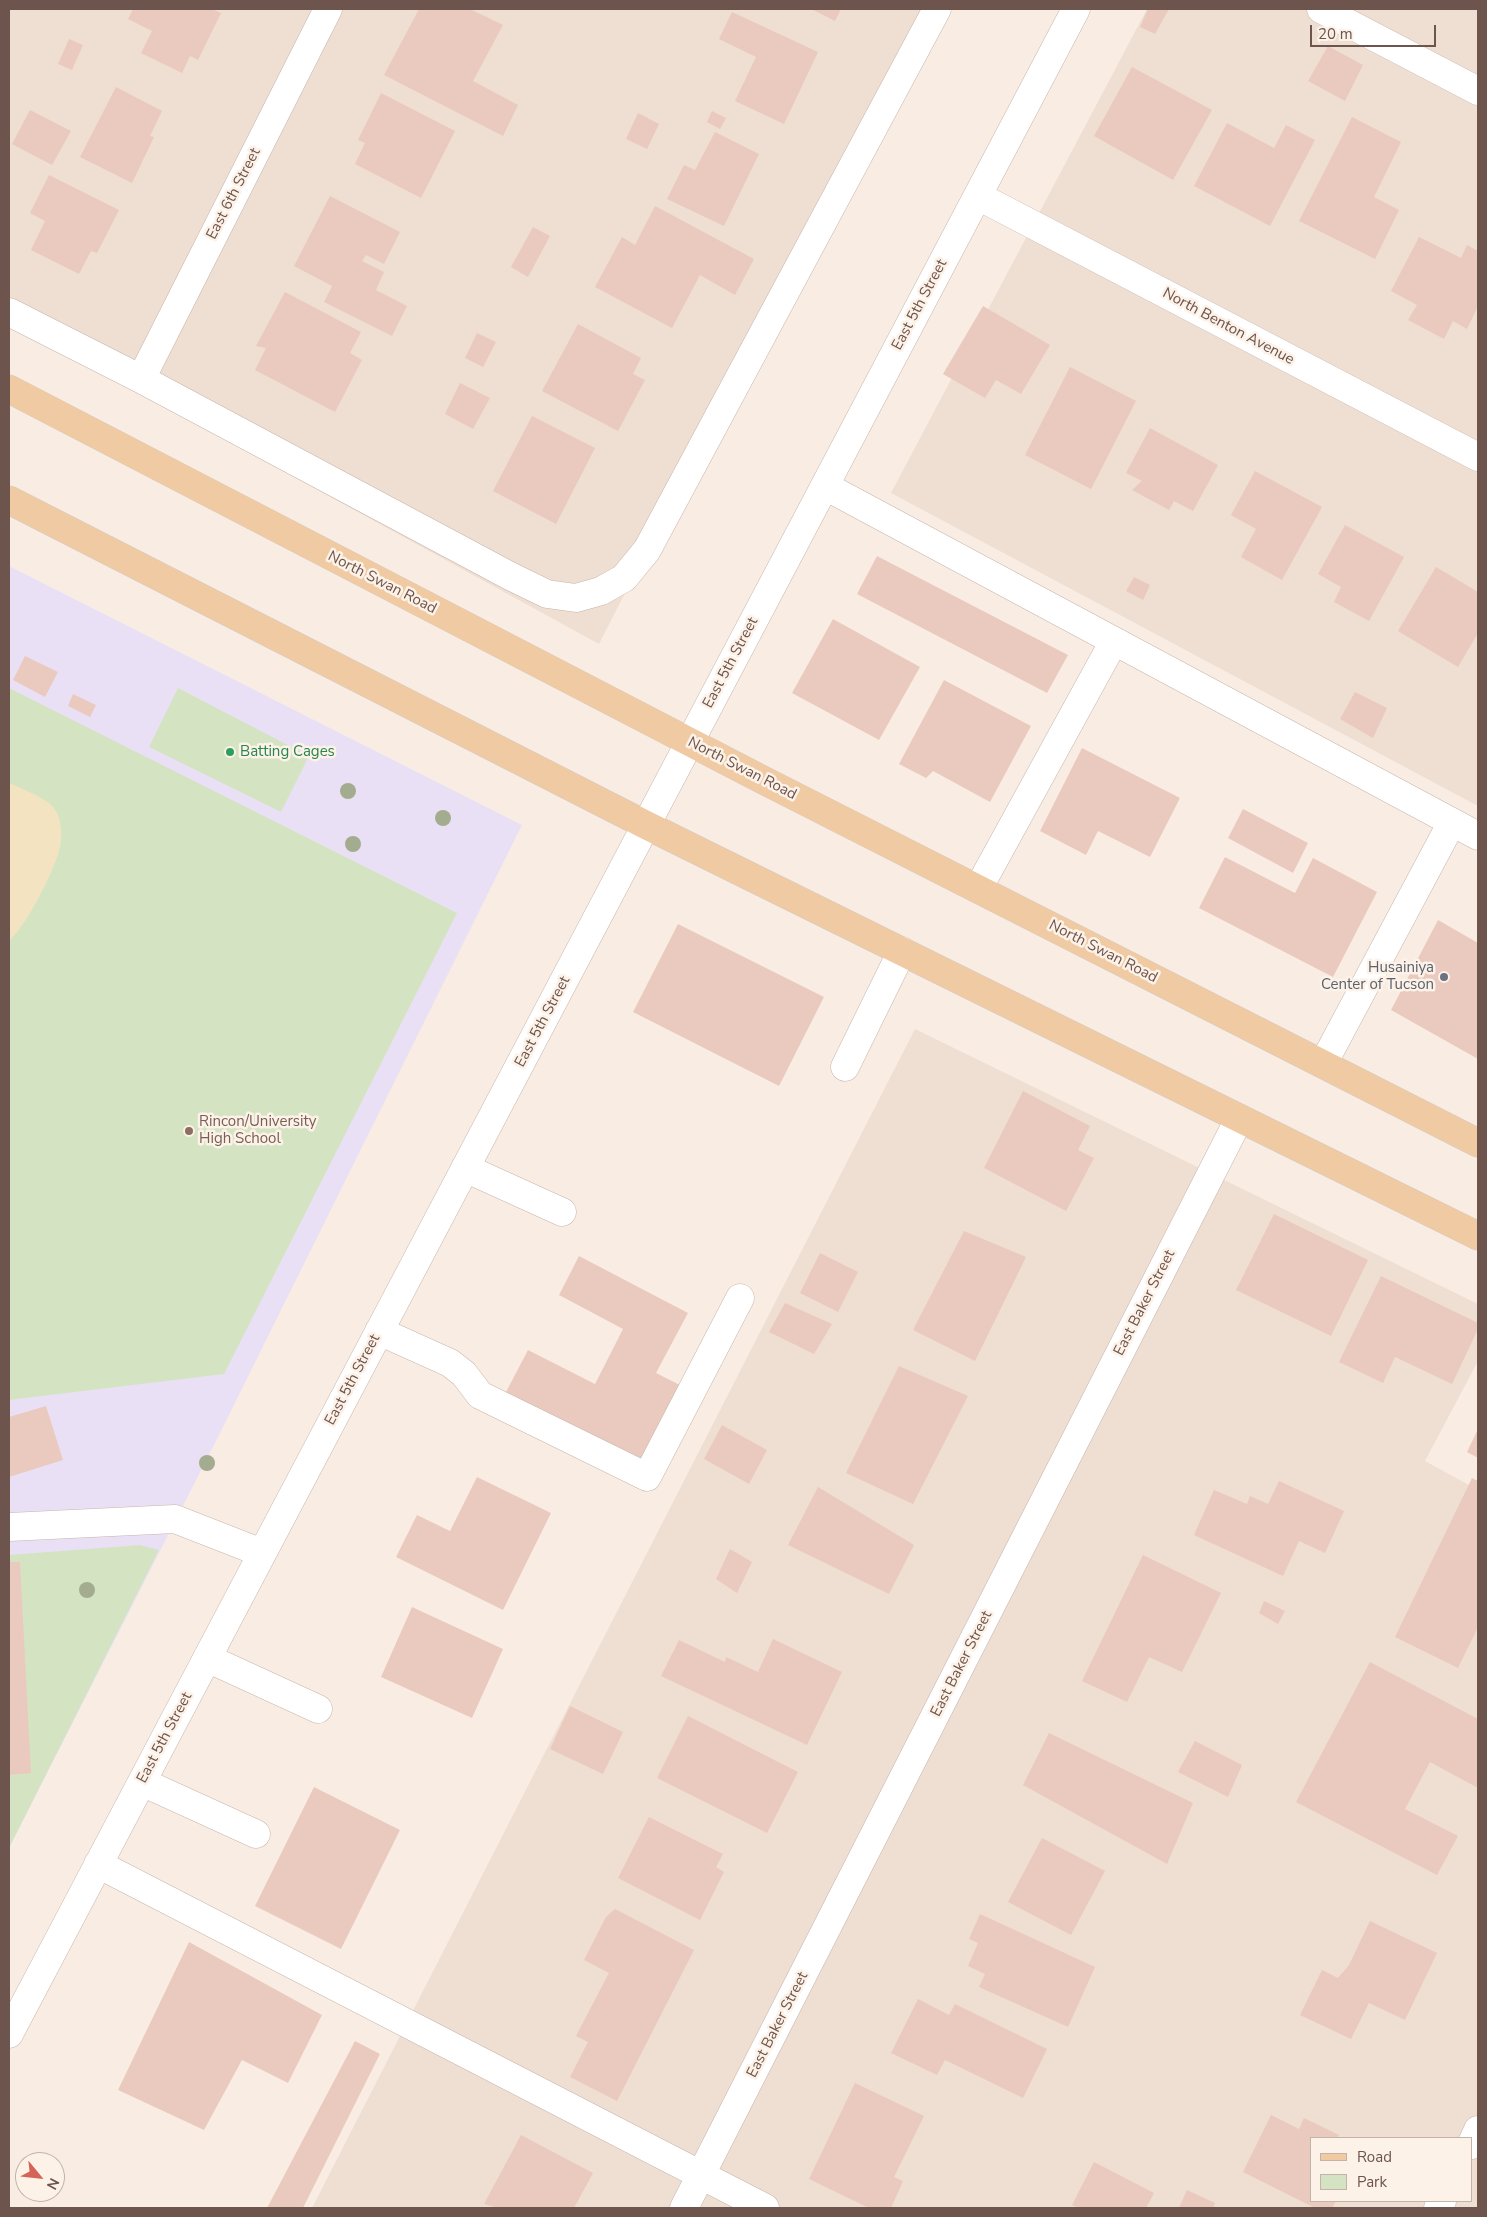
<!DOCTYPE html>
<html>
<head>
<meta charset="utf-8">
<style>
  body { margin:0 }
  #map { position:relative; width:1487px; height:2217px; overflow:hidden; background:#f9ede3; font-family:"Nunito Sans",sans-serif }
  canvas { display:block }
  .frame { position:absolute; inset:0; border:10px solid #6d544c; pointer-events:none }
  .legend { position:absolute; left:1310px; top:2137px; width:162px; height:65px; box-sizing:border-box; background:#fcf2e8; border:1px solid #c3b3aa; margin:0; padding:6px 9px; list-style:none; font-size:15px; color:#6d544c }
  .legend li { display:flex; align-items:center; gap:10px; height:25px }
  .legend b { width:25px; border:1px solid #c3b3aa }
  .north { position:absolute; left:15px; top:2152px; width:50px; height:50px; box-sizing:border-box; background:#fcf2e8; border:1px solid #c3b3aa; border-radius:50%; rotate:118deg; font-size:14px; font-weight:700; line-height:20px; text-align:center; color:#6d544c }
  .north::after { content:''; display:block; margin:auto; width:18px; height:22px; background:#d36457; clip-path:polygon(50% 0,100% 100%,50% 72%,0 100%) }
  .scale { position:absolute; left:1310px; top:25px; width:126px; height:22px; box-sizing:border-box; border:2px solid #6d544c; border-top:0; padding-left:6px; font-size:15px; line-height:18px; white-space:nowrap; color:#6d544c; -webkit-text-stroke:4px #fcf2e8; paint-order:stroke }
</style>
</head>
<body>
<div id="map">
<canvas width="1487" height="2217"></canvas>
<div class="frame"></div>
<ul class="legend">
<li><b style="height:6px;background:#efcaa3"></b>Road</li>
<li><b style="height:14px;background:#d4e4c3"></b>Park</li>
</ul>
<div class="north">N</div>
<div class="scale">20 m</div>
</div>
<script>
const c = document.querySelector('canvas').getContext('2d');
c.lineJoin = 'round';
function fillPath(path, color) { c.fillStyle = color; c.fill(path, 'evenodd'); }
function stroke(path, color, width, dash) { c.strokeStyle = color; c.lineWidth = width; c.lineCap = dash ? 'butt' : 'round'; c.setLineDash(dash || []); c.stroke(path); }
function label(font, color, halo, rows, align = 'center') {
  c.font = font + ' "Nunito Sans",sans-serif'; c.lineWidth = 5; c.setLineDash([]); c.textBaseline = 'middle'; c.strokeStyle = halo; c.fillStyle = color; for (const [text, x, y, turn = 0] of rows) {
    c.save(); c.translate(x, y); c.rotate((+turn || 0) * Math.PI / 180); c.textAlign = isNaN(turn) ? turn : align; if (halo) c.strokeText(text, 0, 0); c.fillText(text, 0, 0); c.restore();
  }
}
fillPath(new Path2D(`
  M9,9H923L599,644L9,321Z
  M1147,9H1478V806L891,493Z
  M915,1029L1478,1304V1361L1425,1461L1478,1490V2208H312ZM1311,2138H1471V2201H1311Z`), '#efded2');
fillPath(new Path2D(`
  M9,566L522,825L218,1437L9,1848Z`), '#eae0f5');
fillPath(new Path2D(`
  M9,688L457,913L224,1374L9,1400Z
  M178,688L309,756L281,812L149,747Z
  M140,1545L159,1550L9,1848V1555Z`), '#d4e4c3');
fillPath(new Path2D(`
  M9,783C20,788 46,798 53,807C62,817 63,838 59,851C53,873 26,926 9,941Z`), '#f4e3c1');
fillPath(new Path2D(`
  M133,9H212L221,13L198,60L190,56L182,73L141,53L152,31L128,19Z
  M419,9H470L503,25L473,81L518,105L503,136L384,75Z
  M811,9H841L835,21Z
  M1148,9H1169L1155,34L1140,27Z
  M732,12L818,52L784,124L735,101L756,57L719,39Z
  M69,39L83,45L72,70L58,64Z
  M1328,46L1363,65L1345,101L1308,81Z
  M1132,67L1212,110L1173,180L1094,136Z
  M116,87L162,111L150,136L154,137L132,183L80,157Z
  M381,93L455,131L421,198L355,164L365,143L358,140Z
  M30,110L71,131L52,165L12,144Z
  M712,111L726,118L720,129L707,122Z
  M638,113L659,124L647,149L626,139Z
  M1352,117L1401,142L1374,197L1399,210L1375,259L1299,221Z
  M1227,123L1274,148L1286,125L1315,140L1270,226L1194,186Z
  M715,132L759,154L724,226L667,199L684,165L695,170Z
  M49,175L119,210L97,253L91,251L79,274L31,250L45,221L30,213Z
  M330,196L400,232L384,264L366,255L362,261L384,272L376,290L407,306L392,336L324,302L332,286L294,266Z
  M655,206L754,259L735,295L700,275L672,328L595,287L622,237L635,245Z
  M533,227L550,236L528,277L511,267Z
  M1419,237L1461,258L1467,245L1478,251V306L1467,329L1453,321L1444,339L1408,320L1417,305L1391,291Z
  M285,292L361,332L350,353L362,360L335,412L255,370L266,348L256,346Z
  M983,306L1050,345L1021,394L996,380L985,398L943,374Z
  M578,324L641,358L633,374L645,380L618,431L542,391Z
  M477,333L496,342L483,367L465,358Z
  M1070,367L1136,401L1091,489L1025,455Z
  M460,383L490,398L473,429L445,414Z
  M532,416L595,448L556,524L493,491Z
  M1150,428L1218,465L1193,511L1174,501L1169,510L1132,490L1142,481L1126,473Z
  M1255,471L1322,507L1282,580L1241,557L1256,529L1231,515Z
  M1345,525L1404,557L1369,621L1334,602L1341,587L1318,574Z
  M877,556L1068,655L1047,693L857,594Z
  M1436,567L1478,592V633L1458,667L1398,631Z
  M1134,577L1150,585L1143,600L1126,591Z
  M833,619L920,667L879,740L792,693Z
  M25,656L58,672L45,697L13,680Z
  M944,680L1031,726L990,802L933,771L926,778L899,764Z
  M1355,692L1387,708L1373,738L1340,719Z
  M73,694L96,705L90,717L68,706Z
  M1082,748L1180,798L1150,857L1098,831L1086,855L1040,831Z
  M1243,809L1308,843L1293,873L1228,838Z
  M1225,857L1295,893L1313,858L1377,892L1333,977L1199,908Z
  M1438,920L1478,943V1059L1391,1010Z
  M678,924L824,997L779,1086L633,1012Z
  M1023,1091L1090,1126L1078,1150L1094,1158L1066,1211L984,1168Z
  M1274,1214L1368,1260L1331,1336L1236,1290Z
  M964,1231L1026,1257L975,1361L913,1330Z
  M820,1253L858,1272L838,1312L800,1293Z
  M579,1256L688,1313L656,1373L680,1385L641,1462L506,1392L528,1350L595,1384L623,1329L559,1295Z
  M1381,1276L1478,1323V1329L1452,1384L1395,1357L1383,1383L1339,1362Z
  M785,1303L832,1324L814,1354L769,1332Z
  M899,1366L968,1396L913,1504L846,1473Z
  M46,1406L63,1460L9,1477V1417Z
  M722,1425L767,1450L749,1484L704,1459Z
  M1478,1429V1458L1467,1452Z
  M477,1477L551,1513L503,1610L396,1557L417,1515L450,1531Z
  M1472,1478L1478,1481V1627L1458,1668L1395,1637Z
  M1279,1481L1344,1511L1325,1553L1299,1541L1283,1576L1194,1535L1214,1490L1247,1504L1250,1496L1268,1504Z
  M818,1487L914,1545L889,1594L788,1545Z
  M730,1549L752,1562L737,1593L716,1579Z
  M1143,1555L1221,1593L1182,1672L1149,1657L1127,1702L1082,1681Z
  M9,1562H20L31,1773L9,1775Z
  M1264,1601L1285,1611L1278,1624L1259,1613Z
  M412,1607L503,1649L472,1718L381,1677Z
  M773,1639L842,1672L807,1745L661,1676L679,1640L725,1662L726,1657L758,1672Z
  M1370,1662L1478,1719V1788L1430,1762L1405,1809L1458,1836L1437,1875L1296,1802Z
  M570,1706L623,1732L603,1774L550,1749Z
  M688,1716L798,1772L767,1833L657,1778Z
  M1049,1733L1193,1803L1167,1864L1023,1785Z
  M1195,1741L1242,1765L1228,1797L1178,1772Z
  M314,1787L400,1830L341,1949L255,1906Z
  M649,1817L723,1854L716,1867L724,1872L700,1920L618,1878Z
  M1042,1838L1105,1871L1071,1935L1008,1902Z
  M615,1909L694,1950L617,2101L570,2077L588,2042L576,2036L609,1973L584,1960L606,1917Z
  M980,1914L1095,1967L1068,2027L979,1987L985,1974L968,1966L978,1943L969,1939Z
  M1370,1921L1437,1953L1405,2020L1369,2003L1351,2039L1300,2015L1322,1970L1338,1978L1349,1965Z
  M189,1942L322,2015L288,2083L242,2060L204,2130L118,2090Z
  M918,1999L949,2015L955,2004L1047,2049L1023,2098L945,2060L937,2075L891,2053Z
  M355,2041L380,2054L303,2208H267Z
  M855,2083L924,2116L894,2177L903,2181L891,2208H869L809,2179Z
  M1271,2115L1299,2129L1304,2118L1339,2135L1337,2138H1311V2201H1336L1332,2208H1315L1243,2172Z
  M521,2135L593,2173L574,2208H498L484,2204Z
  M1094,2162L1154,2193L1146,2208H1078L1072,2205Z
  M1187,2190L1215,2203L1213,2208H1179Z`), '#eacabe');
const minor = new Path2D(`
  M1321,9L1478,91
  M978,196L1478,457
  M9,312L141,379L510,576L547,594L576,598L601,591L624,578L647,550L937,9
  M141,379L328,9
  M825,486L1478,836
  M978,889L1114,641
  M1323,1064L1452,822
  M845,1067L902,951
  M465,1168L562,1212
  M379,1331L450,1363L464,1374L480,1395L647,1477L740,1298
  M9,1527L175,1519L262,1553
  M207,1658L318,1709
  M142,1782L256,1834
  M98,1864L765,2208
  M9,2034L1076,9
  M1471,2145L1478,2130
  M684,2208L1239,1119
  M1438,2208L1442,2201`);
const major = new Path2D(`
  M9,389L763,780L1478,1143
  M9,500L646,825L1478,1236`);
stroke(minor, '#c7b5ab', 29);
stroke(major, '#d3ccc9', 29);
stroke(minor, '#fff', 28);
stroke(major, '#efcaa3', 28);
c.fillStyle = '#a3ac8e';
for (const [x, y] of [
  [348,791],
  [443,818],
  [353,844],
  [207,1463],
  [87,1590]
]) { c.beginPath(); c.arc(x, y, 8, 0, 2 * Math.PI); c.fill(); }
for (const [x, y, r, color] of [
  [230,752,5,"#2e9e5b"],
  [1444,977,5,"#6b7280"],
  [189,1131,5,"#8d6e63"]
]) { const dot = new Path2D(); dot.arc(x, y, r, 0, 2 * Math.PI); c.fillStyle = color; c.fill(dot); stroke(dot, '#fcf2e8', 2); }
label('15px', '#6d544c', '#fcf2e8', [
  ["East 6th Street",234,194,-63],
  ["East 5th Street",920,305,-62],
  ["North Benton Avenue",1228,327,28],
  ["North Swan Road",382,583,27],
  ["East 5th Street",731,663,-62],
  ["North Swan Road",742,769,27],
  ["North Swan Road",1103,952,27],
  ["East 5th Street",543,1022,-62],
  ["East Baker Street",1145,1303,-63],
  ["East 5th Street",353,1380,-62],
  ["East Baker Street",962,1664,-63],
  ["East 5th Street",165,1738,-62],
  ["East Baker Street",778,2025,-63]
]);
label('15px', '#27864d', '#fcf2e8', [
  ["Batting Cages",240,752]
], 'left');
label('15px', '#5b616d', '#fcf2e8', [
  ["Husainiya",1434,968],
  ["Center of Tucson",1434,985]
], 'right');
label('15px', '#785e54', '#fcf2e8', [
  ["Rincon/University",199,1122],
  ["High School",199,1139]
], 'left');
</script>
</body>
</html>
